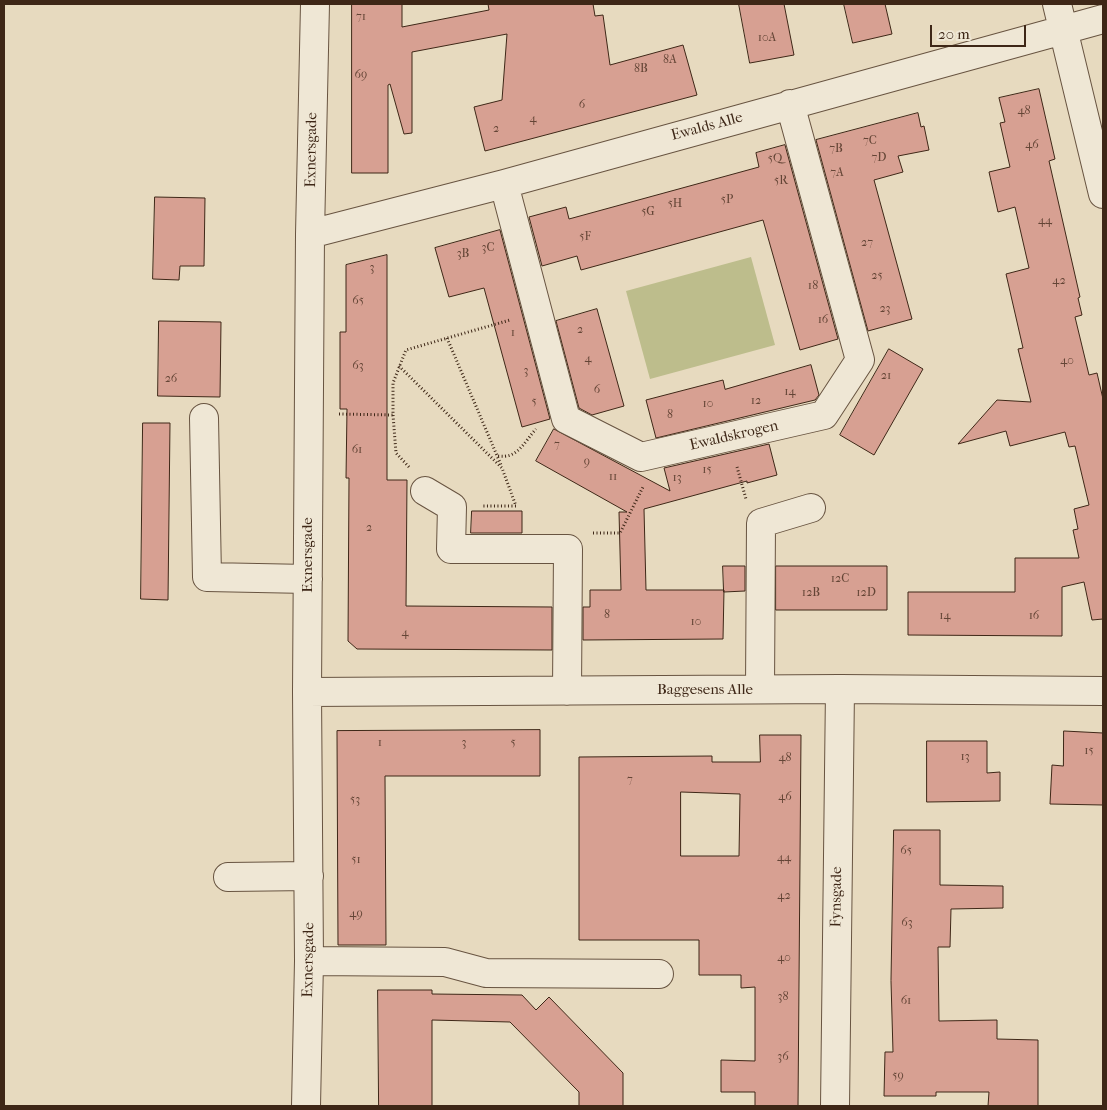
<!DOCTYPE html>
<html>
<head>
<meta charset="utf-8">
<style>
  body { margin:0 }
  #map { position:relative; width:1107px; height:1110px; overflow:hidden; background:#e7dabf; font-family:"IM FELL French Canon",serif }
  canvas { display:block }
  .frame { position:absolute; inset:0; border:5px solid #3e2717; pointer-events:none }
  .scale { position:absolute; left:930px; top:25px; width:96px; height:22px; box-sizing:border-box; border:2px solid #3e2717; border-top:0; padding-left:6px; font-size:15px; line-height:18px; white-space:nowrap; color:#3e2717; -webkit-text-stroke:4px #efe7d5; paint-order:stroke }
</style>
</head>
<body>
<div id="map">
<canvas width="1107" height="1110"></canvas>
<div class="frame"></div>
<div class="scale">20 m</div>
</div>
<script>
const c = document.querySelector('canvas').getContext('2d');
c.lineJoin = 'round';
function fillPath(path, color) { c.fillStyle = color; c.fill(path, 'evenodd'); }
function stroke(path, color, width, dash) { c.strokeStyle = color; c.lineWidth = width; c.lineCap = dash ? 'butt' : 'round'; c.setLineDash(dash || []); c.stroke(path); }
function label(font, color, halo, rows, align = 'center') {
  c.font = font + ' "IM FELL French Canon",serif'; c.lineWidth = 4; c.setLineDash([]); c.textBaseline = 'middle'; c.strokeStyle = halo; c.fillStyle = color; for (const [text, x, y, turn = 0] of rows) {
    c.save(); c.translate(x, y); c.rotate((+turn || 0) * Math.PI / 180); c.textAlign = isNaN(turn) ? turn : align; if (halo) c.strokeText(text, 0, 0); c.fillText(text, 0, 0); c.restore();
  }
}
fillPath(new Path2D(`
  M751,257L775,345L650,379L626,291Z`), '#bdbd8c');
const building = new Path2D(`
  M352,4H402V27L489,10L488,4H593L595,16L603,15L610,65L683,45L697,95L485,151L474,107L502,100L507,34L412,52V133L404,134L390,84L388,85V173H352Z
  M739,4H784L794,55L750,63Z
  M844,4H885L892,34L853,43Z
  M1039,89L1055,159L1049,161L1080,297L1078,298L1082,315L1075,317L1089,375L1097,373L1103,399V619L1092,620L1084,582L1062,587V636L908,635V592H1015V558H1079L1073,530L1078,529L1074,509L1089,505L1075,446L1069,447L1065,432L1010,446L1006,431L958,444L997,400L1031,402L1018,349L1023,348L1006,274L1029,268L1015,207L998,212L989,172L1010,167L1000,123L1005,122L999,98Z
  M918,113L921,127L924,126L929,150L898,156L903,172L874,180L912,319L868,331L816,140Z
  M785,145L838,339L800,350L763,220L581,270L577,256L542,266L529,217L566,207L569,219L759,167L756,153Z
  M155,197L205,198L204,266H180L179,280L153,279Z
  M500,230L550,419L522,427L484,288L449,297L435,248Z
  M387,255V480H407L406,606L552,607V650L357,649L348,641L349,478H346L347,409H340V332H346V265Z
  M597,309L624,406L592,415L579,408L556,321Z
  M159,321L221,322L220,397L158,396Z
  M889,349L923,369L874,455L840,435Z
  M811,365L819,395L815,400L656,438L646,400L723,380L725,389Z
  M143,423H170L168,600L141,599Z
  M554,429L670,491L664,468L769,444L777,475L747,483V481L644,509L646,590H724L723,639L583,640V607H590V590H621L619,512H627L536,461Z
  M472,511H522V533H471Z
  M723,566H745V591L724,592Z
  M776,566H887V610H776Z
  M540,730V776H385L386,945H338L337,731Z
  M1064,731L1103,733V805L1050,804L1052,765L1063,766Z
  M760,735H801L798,1106H755V1092H721V1060L755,1061V987L741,988V975H699V940H579V757L712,756V762H760ZM681,792L740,794L739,856H681Z
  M927,741H987V773L1000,772V801L927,802Z
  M894,830H940V885L1003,886V908L951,909L950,947H938L939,1021L997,1020V1039L1038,1040V1106H988L989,1092H936V1096H884L885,1052H893L891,981Z
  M378,990H432V994L522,995L536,1010L549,997L623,1073V1106H579V1092L510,1022L432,1020V1106H379Z`);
fillPath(building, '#d7a092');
stroke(building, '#3e2717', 1);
const minor = new Path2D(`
  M1057,4L1103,194
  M504,184L566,419L641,457L824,415L860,360L790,104
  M310,234L504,184L1103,19
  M204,418L207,577L308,579
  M425,491L452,507L451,549H568L567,691
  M760,689L761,523L811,508
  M307,692L840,689L1103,691
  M228,877L309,876
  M309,961L445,962L486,973L659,974
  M306,1106L309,961L307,692L310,234L315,4
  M835,1106L840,689`);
stroke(minor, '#685441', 30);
stroke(new Path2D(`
  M447,338L501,465
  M399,366L502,468L516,506H481
  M339,414L393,415
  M498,456C518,459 524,442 536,429
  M409,467L396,453L393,415V383L406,350L510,320
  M737,467L746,499
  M593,533H620L643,487`), '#3e2717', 3, [1, 2.5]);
stroke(minor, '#efe7d5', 28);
label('12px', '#644536', null, [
  ["71",361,17],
  ["10A",767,38],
  ["8A",670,60],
  ["8B",641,69],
  ["69",361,75],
  ["6",582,105],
  ["48",1024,111],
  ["4",533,119],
  ["2",496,129],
  ["7C",870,141],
  ["46",1032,145],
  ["7B",836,149],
  ["7D",879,158],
  ["5Q",775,159],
  ["7A",837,173],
  ["5R",781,181],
  ["5P",727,200],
  ["5H",675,204],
  ["5G",648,212],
  ["44",1045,221],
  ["5F",585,237],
  ["27",867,243],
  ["3C",488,248],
  ["3B",463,254],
  ["3",372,268],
  ["25",877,276],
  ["42",1059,281],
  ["18",813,286],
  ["65",358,301],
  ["23",885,309],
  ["16",823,320],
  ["2",580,330],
  ["1",513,333],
  ["4",588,359],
  ["40",1067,361],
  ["63",358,366],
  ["3",526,371],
  ["21",886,376],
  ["26",171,379],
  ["6",597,390],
  ["14",790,392],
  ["12",756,401],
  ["5",534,402],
  ["10",708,404],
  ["8",670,415],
  ["7",557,445],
  ["61",357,450],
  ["9",587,462],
  ["15",707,470],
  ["11",613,477],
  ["13",677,478],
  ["2",369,528],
  ["12C",840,579],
  ["12B",811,593],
  ["12D",866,593],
  ["8",607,615],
  ["14",945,616],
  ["16",1034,616],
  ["10",696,622],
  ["4",405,633],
  ["1",380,743],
  ["3",464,743],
  ["5",513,743],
  ["15",1089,751],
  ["13",965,757],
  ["48",785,758],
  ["7",630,780],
  ["46",785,797],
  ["53",355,800],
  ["65",906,851],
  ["44",784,858],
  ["51",356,860],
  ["42",784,896],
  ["49",356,914],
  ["63",907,923],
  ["40",784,958],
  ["38",783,997],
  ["61",906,1001],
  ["36",783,1057],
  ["59",898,1076]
]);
label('15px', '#3e2717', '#efe7d5', [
  ["Ewalds Alle",707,127,-15],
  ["Exnersgade",312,150,-89],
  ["Ewaldskrogen",734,436,-13],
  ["Exnersgade",308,555,-90],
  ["Baggesens Alle",705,690],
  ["Fynsgade",837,897,-89],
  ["Exnersgade",309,960,-89]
]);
</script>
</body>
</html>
